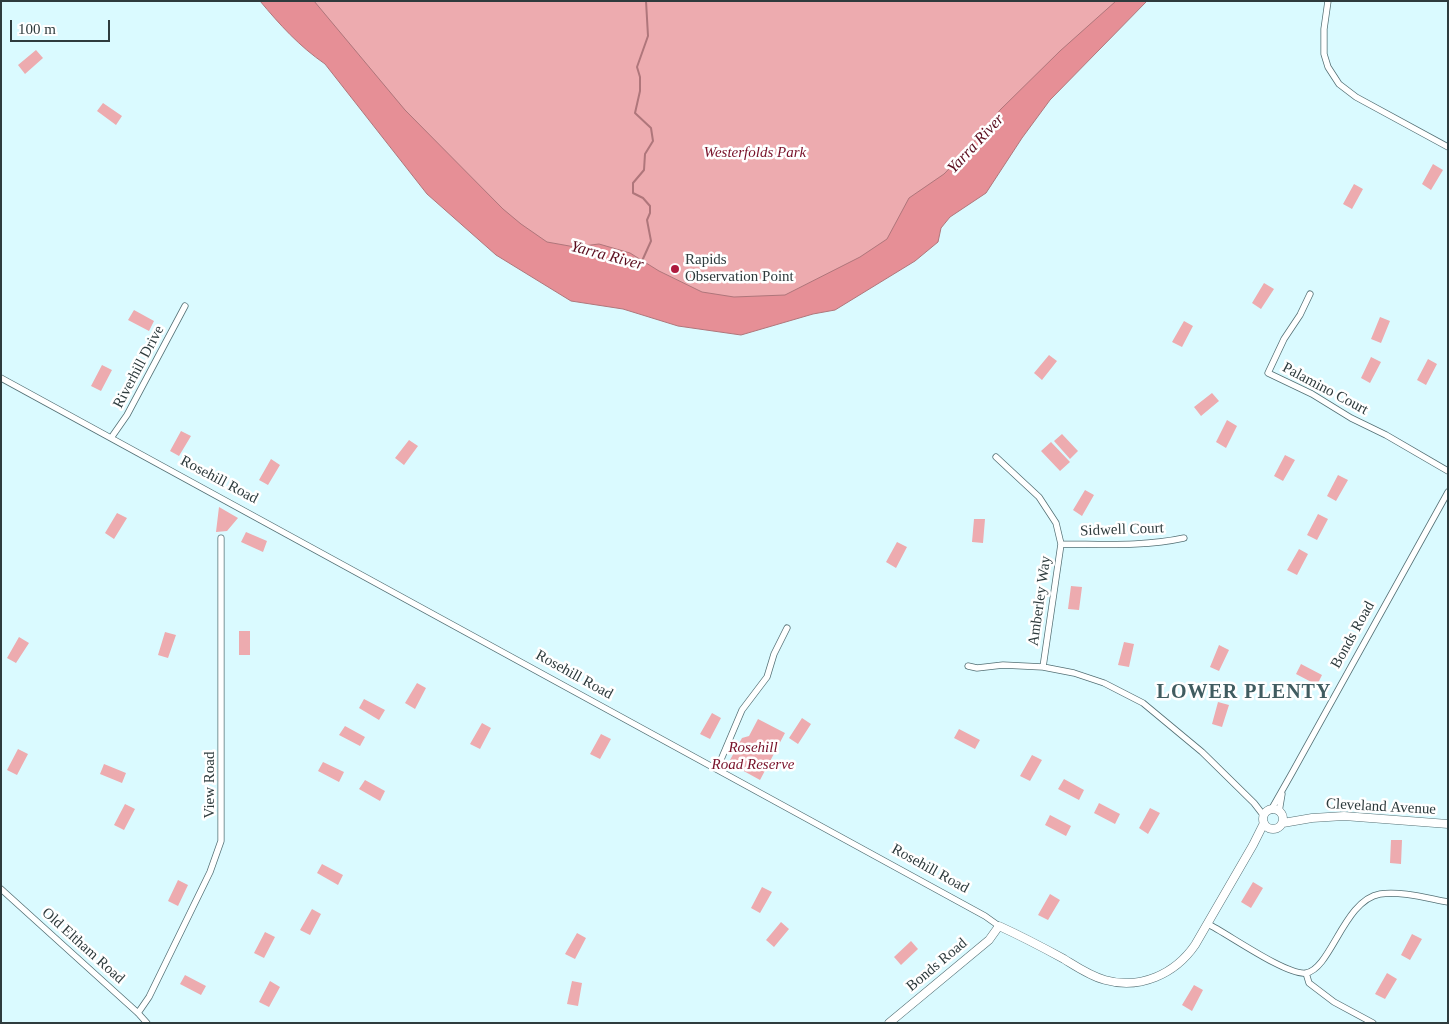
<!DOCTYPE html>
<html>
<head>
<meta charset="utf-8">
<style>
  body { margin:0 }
  #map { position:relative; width:1449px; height:1024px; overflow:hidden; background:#dafaff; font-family:"Times New Roman",serif }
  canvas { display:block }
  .frame { position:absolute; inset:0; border:2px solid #2e3b3d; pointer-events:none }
  .scale { position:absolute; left:10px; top:20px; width:100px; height:22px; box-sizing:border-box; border:2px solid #2e3b3d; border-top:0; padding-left:6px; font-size:15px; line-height:18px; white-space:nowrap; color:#2e3b3d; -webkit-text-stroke:4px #fff; paint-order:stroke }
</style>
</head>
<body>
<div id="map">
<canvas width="1449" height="1024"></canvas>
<div class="frame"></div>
<div class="scale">100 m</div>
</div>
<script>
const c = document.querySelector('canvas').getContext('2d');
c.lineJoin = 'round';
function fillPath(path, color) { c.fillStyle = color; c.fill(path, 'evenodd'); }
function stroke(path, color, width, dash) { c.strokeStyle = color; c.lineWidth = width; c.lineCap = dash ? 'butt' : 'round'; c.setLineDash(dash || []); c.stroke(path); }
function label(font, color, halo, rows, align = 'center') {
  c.font = font + ' "Times New Roman",serif'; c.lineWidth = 5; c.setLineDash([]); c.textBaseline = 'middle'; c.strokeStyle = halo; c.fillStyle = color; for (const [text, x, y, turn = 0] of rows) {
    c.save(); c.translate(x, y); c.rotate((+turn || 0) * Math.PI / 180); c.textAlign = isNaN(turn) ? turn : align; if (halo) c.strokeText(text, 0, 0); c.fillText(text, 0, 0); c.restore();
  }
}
fillPath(new Path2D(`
  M310,1H1121L899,239L830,288L747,309L550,253L473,197Z
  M36,50L43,58L25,74L18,65Z
  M103,103L122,116L116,125L97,111Z
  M1433,164L1443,170L1431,190L1422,184Z
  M1354,184L1363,189L1352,209L1343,204Z
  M1264,283L1274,289L1261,309L1252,303Z
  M134,310L154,321L149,331L128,320Z
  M1380,317L1390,321L1381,343L1371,339Z
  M1184,321L1193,326L1182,347L1172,342Z
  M1049,355L1057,361L1042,380L1034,373Z
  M1371,357L1381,362L1370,383L1361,378Z
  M1428,359L1437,364L1426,385L1417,380Z
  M102,365L112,370L101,391L91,386Z
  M1212,393L1219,401L1201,416L1194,407Z
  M1227,420L1237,426L1226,448L1216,442Z
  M181,431L191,436L179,456L170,451Z
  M1062,434L1078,451L1070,459L1054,441Z
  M409,440L418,446L404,465L395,458Z
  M1051,442L1070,462L1060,471L1041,451Z
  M1285,455L1295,460L1283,481L1274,476Z
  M271,459L280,465L268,485L259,480Z
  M1338,475L1348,480L1336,501L1327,496Z
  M1085,490L1094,495L1082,516L1073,510Z
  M219,507L238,518L227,531L216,532Z
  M117,513L127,518L114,539L105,533Z
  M1318,514L1328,519L1317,540L1307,535Z
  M974,519H985L983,543L972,542Z
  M246,532L267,541L263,552L241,542Z
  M897,542L907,547L896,568L886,562Z
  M1299,549L1308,554L1297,575L1287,570Z
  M1071,586L1082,587L1079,610L1068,609Z
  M239,631H250V655H239Z
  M165,632L176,635L168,658L158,655Z
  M19,637L29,643L16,663L7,658Z
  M1124,642L1134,644L1129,667L1118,665Z
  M1219,645L1229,650L1219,671L1210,667Z
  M1301,664L1322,675L1317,685L1296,674Z
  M417,683L426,688L415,709L405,703Z
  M364,699L385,710L379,720L359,708Z
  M1218,702L1229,705L1222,727L1212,724Z
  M712,713L721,718L710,739L700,734Z
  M802,718L811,724L798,744L789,738Z
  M758,719L785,733L760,780L731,764L730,760L742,738L749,736Z
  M482,723L491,728L480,749L470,744Z
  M345,726L365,737L360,746L339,735Z
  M959,729L980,740L975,749L954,738Z
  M601,734L611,739L600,759L590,754Z
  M18,749L28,754L17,775L7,770Z
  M1032,755L1042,760L1030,781L1020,776Z
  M323,762L344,772L339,782L318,771Z
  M104,764L126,773L122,783L100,774Z
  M1064,779L1084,790L1079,800L1058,789Z
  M365,780L385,791L380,801L359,789Z
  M1099,803L1120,814L1115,824L1094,813Z
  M125,804L135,809L124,830L114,825Z
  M1150,808L1160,813L1148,834L1139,828Z
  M1050,815L1071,826L1066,836L1045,825Z
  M1391,840H1402L1401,864L1390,863Z
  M322,864L343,875L338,885L317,873Z
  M178,880L188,885L178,906L168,901Z
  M1253,882L1263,888L1251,908L1241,902Z
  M762,887L772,892L760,913L751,908Z
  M1050,894L1060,900L1048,920L1038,915Z
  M312,909L321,914L310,935L300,930Z
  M781,922L789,929L774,947L766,940Z
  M265,932L275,937L264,958L254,953Z
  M577,933L586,938L575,959L565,954Z
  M1412,934L1422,939L1410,960L1401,955Z
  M911,941L918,949L901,965L894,957Z
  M1387,973L1397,979L1385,999L1375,994Z
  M185,975L206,986L201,995L180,984Z
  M270,981L280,987L269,1007L259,1002Z
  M572,981L582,983L578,1006L567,1004Z
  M1194,985L1203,990L1192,1011L1182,1005Z`), '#edabaf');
const water = new Path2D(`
  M260,1H314L405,110L503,209L521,224L547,242L575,247L599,244L630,253L659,271L702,292L734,297L785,295L860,257L887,239L909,198L944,174L969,148L1000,110L1060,51L1116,1H1147L1050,100L1022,138L986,193L950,217L941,228L938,242L915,261L835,310L813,314L741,335L678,326L623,309L571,301L496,255L427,194L325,64C299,46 280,25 260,1Z`);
fillPath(water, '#e68f96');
stroke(water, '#af767b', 1);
stroke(new Path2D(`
  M642,261L651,241L647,220L650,213V206L643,198L633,193V183L644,170L645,154L653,141L651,128L635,113L640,91V77L637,67L648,36L646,1`), '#af767b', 2);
const minor = new Path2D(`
  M1328,1L1324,29V54L1328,67L1339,84L1356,97L1448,147
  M1310,294L1300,315L1284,339L1268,373L1312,394L1351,418L1386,435L1448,471
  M1,378L985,916L999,926
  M111,438L127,415L185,306
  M996,457L1039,497L1056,523L1061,544L1043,667L1074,673L1104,683L1143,703L1202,752L1254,803L1264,816
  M1061,544C1102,544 1143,547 1184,538
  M968,666L977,668L1003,665L1043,667
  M717,769L742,710L767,677L774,654L787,628
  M1271,810L1292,773L1448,492
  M1279,812L1282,794
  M1,889L138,1013L147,1023
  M1208,924C1228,934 1287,976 1306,973C1331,969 1344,900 1380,894C1401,891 1426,898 1448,902
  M1306,973L1309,983L1334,1002L1373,1023
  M138,1013L149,997L210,872L221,841V538`);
const tertiary = new Path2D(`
  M1263 819a10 10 0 1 1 20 0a10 10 0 1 1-20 0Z
  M1283,823L1312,818L1344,816L1448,824
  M889,1023L989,940L999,926C1021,936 1042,947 1064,959C1077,967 1090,976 1105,980C1140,990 1175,974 1195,945L1253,845L1264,823`);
stroke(minor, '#547075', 7);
stroke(tertiary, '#547075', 9);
stroke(minor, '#fff', 5.5);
stroke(tertiary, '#fff', 8);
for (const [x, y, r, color] of [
  [675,269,5,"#ae1a3e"]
]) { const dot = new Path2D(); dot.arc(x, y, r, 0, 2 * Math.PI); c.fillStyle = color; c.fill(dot); stroke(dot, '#fff', 2); }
label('italic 15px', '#781129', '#fff', [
  ["Westerfolds Park",755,153],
  ["Rosehill",753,748],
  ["Road Reserve",753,765]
]);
label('15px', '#2e3b3d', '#fff', [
  ["Rapids",685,260],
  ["Observation Point",685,277]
], 'left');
label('15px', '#2e3b3d', '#fff', [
  ["Riverhill Drive",139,367,-62],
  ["Palamino Court",1325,389,28],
  ["Rosehill Road",219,480,28],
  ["Sidwell Court",1122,530,-2],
  ["Amberley Way",1040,601,-82],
  ["Bonds Road",1353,635,-61],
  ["Rosehill Road",574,675,29],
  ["View Road",210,785,-90],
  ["Cleveland Avenue",1381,807,3],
  ["Rosehill Road",930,869,29],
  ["Old Eltham Road",83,946,42],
  ["Bonds Road",937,965,-40]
]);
label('italic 16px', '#5b0d1e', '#fff', [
  ["Yarra River",976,144,-47],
  ["Yarra River",607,256,15]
]);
c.letterSpacing = '1px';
label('bold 20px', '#405c60', '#fff', [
  ["LOWER PLENTY",1244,693]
]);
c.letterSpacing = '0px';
</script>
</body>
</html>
